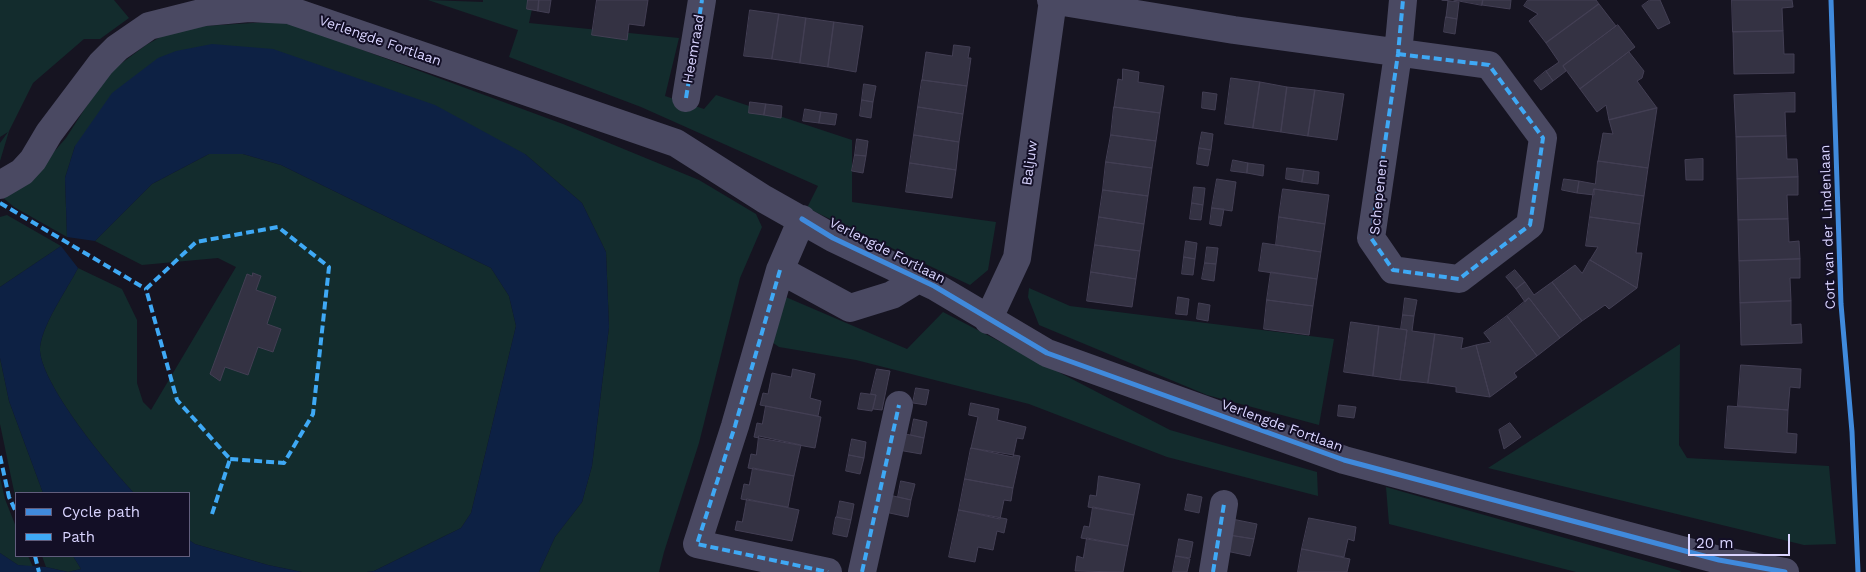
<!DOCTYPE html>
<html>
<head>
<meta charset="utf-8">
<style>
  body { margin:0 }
  #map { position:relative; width:1866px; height:572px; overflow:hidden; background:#161421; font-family:"Work Sans",sans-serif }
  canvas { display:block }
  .legend { position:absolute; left:15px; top:492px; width:175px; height:65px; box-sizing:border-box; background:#130f26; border:1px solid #625e7d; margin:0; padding:6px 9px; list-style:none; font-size:15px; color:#d9d4ff }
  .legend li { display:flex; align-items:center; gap:10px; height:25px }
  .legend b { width:25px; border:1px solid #625e7d }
  .scale { position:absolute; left:1688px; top:534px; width:102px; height:22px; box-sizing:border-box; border:2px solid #d9d4ff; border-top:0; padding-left:6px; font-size:15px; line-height:18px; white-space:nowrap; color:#d9d4ff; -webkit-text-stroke:4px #130f26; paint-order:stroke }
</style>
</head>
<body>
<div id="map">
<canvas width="1866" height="572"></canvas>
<ul class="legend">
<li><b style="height:6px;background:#408adc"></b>Cycle path</li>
<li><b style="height:6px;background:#3fa9f5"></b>Path</li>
</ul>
<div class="scale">20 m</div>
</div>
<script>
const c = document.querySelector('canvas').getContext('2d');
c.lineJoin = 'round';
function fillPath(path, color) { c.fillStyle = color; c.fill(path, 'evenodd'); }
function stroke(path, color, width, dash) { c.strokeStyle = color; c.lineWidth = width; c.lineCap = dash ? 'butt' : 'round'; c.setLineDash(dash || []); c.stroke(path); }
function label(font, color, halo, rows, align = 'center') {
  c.font = font + ' "Work Sans",sans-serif'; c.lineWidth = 4; c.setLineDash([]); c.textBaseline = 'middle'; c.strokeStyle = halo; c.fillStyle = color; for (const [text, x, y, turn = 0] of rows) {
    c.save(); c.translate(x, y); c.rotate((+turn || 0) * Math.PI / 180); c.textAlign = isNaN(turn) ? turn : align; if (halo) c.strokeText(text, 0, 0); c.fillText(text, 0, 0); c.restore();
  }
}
fillPath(new Path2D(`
  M0,0H114L129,18L100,39H84L33,83L9,131L0,161V143L8,132L0,137Z
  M428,0L483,2V0H534L529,23L679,38L665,96L704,109L716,95L852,140V202L996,222L988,270L970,285L807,208L818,186L641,107L509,57L518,30Z
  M284,21L563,124L699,180L756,214L762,227L740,278L699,443L664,552L659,572H539L555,537L582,502L592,466L609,327L606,252L582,203L525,154L75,146L65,178L67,237L14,207L1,196L32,177L66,138L107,74L146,45L164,35L204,26Z
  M209,154H243L281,165L491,268L509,296L516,326L471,513L461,528L374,571L367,572H302L268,565L195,544L189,540V493H134C109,466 43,387 40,351C39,329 68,288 78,268L122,289L137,320V383L143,402L151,410L236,267L218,258L142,265L95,241L152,184Z
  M7,215L61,246L0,287V217Z
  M1029,288L1070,306L1334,339L1319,425L1207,395L1039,325L1028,297Z
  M774,292L907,349L943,312L1170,430L1317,472L1318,496L1167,457L1029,404L856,360L779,347L759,333Z
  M1680,344L1679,445L1687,458L1829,466L1836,544L1804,545L1488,468Z
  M0,358L9,401L43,493H16V499L15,496L0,424Z
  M0,477L5,499L16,527V556H28L33,567L18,565L0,553Z
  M1386,487L1681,571L1680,572H1576L1389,524Z
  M42,556H73L81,569L68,572L46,567Z`), '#132c2d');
fillPath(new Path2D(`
  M212,44L273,49L435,105L525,154L582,203L606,252L609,327L592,466L582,502L555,537L539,572H367L374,571L461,528L471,513L516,326L509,296L491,268L281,165L243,154H209L152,184L95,241L67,237L65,178L75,146L112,93L158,58L176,51Z
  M61,246L78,268C68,288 39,329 40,351C43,387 109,466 134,493H43L9,401L0,358V287Z
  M189,540L195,544L268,565L302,572H0V553L18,565L46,567L68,572L81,569L73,556H189Z`), '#0d2144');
const building = new Path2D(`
  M528,0H539L538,11L527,9Z
  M539,0H551L549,13L538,11Z
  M597,0H648L644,26L629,24L627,40L592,35Z
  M1442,0L1459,2L1457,19L1446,17L1448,1Z
  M1454,0H1483L1482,5Z
  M1483,0H1511L1510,9L1482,5Z
  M1528,0H1596L1599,4L1546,43L1529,21L1538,14L1524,6Z
  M1650,0H1660L1670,23L1658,29L1642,6Z
  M1732,0H1792L1793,7L1782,8L1783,31L1733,32Z
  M1599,4L1616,26L1563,66L1566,71L1553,81L1546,71L1559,62L1546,43Z
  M750,10L779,14L772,59L744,56Z
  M779,14L806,18L800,63L772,59Z
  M1446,17L1457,19L1455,34L1444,32Z
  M806,18L834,22L828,67L800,63Z
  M834,22L863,26L856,72L828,67Z
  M1618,25L1635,47L1580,89L1563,66Z
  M1783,31L1784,54H1794V73L1734,74L1733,32Z
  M954,45L970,47L968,58H971L967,86L922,80L926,52L952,56Z
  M1629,52L1644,71L1642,78L1637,81L1657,108L1609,120L1606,105L1597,112L1580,89Z
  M1123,69L1139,72L1138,82L1164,86L1160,113L1114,107L1118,79L1122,80Z
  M1546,71L1553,81L1541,90L1534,81Z
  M1231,78L1260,82L1253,128L1225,124Z
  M922,80L967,86L963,114L918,107Z
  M1260,82L1287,87L1281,132L1253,128Z
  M864,84L876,86L873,102L862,100Z
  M1287,87L1315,90L1308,136L1281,132Z
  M1315,90L1344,94L1337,140L1308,136Z
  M1203,92L1217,94L1215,110L1202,108Z
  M1795,93V112H1785L1786,136L1736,137L1734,95Z
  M862,100L873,102L871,118L860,116Z
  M750,102L766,104L764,115L749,113Z
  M766,104L782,106L781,118L764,115Z
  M918,107L963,114L959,142L914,135Z
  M1114,107L1160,113L1156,141L1111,135Z
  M1657,108L1648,168L1598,161L1603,133L1613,134L1609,120Z
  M805,109L821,112L819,123L803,121Z
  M821,112L837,114L835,125L819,123Z
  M1202,132L1213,134L1211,150L1199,148Z
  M914,135L959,142L956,170L910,163Z
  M1111,135L1156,141L1152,168L1106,162Z
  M1786,136L1787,159H1797L1798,177L1737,179L1736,137Z
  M857,139L868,141L866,156L855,155Z
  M1199,148L1211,150L1208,166L1197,164Z
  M855,155L866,156L863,173L852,171Z
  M1703,159V180H1686L1685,160Z
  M1233,160L1248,163L1247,173L1231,171Z
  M1598,161L1648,168L1644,196L1594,189V195L1577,193L1579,181L1595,184Z
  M1106,162L1152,168L1148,196L1103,190Z
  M910,163L956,170L952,198L906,192Z
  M1248,163L1264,165L1263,176L1247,173Z
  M1287,168L1304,170L1302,182L1286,179Z
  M1304,170L1319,172L1318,184L1302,182Z
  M1798,177V195H1787L1788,219L1738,220L1737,179Z
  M1217,179L1236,182L1232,211L1212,208Z
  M1564,179L1579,181L1577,193L1562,190Z
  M1194,187L1205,188L1203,205L1192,203Z
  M1283,189L1329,195L1325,224L1279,217Z
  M1594,189L1644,196L1640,224L1590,217Z
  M1103,190L1148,196L1144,224L1099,217Z
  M1192,203L1203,205L1201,220L1190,219Z
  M1212,208L1224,209L1221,226L1210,224Z
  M1099,217L1144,224L1140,251L1095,245Z
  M1279,217L1325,224L1321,252L1276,245Z
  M1590,217L1640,224L1636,253H1642L1637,288L1590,260L1598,247L1586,246Z
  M1788,219L1789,242L1799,241L1800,259L1739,261L1738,220Z
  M1186,241L1197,243L1195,259L1184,257Z
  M1263,243L1321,252L1317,279L1259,271Z
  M1095,245L1140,251L1136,279L1091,272Z
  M1207,247L1218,248L1216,264L1205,263Z
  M1184,257L1195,259L1193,275L1182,274Z
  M1800,259V278H1790L1791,301L1740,303L1739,261Z
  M1590,260L1637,288L1609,309L1605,305L1582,321L1552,282L1575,265L1582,273Z
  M1205,263L1216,264L1214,281L1202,279Z
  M1515,270L1525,282L1516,289L1506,277Z
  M1091,272L1136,279L1132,307L1087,301Z
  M1271,272L1317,279L1313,306L1267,300Z
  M253,273L261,276L256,290L276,297L267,324L281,329L273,352L258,347L248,375L225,367L220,381L210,374L247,274L252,276Z
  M1525,282L1534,295L1552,282L1582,321L1560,338L1529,298L1525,302L1516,289Z
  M1178,297L1189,299L1187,315L1176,314Z
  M1405,298L1417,300L1414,316L1403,315Z
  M1529,298L1560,338L1537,356L1507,316Z
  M1267,300L1313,306L1309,335L1264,329Z
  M1791,301V325L1801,324L1802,343L1741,345L1740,303Z
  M1199,303L1210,305L1208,321L1197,319Z
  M1403,315L1414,316L1412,331L1435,334L1428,383L1400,380L1407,330L1401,329Z
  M1507,316L1537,356L1514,373L1517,377L1490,397L1476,345L1491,342L1484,333Z
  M1351,322L1379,326L1373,376L1344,372Z
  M1379,326L1407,330L1400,380L1373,376Z
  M1435,334L1463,338L1461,349L1476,345L1490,397L1456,392V387L1428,383Z
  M1741,365L1801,369L1800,388L1790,387L1788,410L1738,406Z
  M793,369L815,374L810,398L821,401L818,416L760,405L763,393L768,394L772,373L791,377Z
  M877,369L890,371L882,410L873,409L876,395L871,394Z
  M916,388L929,390L926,405L913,403Z
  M861,393L876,395L872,411L858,409Z
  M971,403L999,409L997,420L1026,427L1023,439L1017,438L1013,457L971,448L978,417L969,415Z
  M1339,405L1356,407L1354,418L1338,416Z
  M766,406L821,417L815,448L754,437L757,423L762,424Z
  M1728,406L1788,410L1787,433L1797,434L1796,453L1725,448Z
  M914,419L927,422L924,438L911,435Z
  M1510,423L1521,437L1504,449L1499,430Z
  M901,433L924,438L921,454L898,450Z
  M759,436L801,445L794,476L748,468L751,454L756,455Z
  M852,439L866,442L864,458L849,455Z
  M971,448L1020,456L1013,488L965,479Z
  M849,455L864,458L860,474L846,471Z
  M753,468L794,476L788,507L741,499L744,484L749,485Z
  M1099,476L1140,484L1134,515L1088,507L1090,495L1096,496Z
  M965,479L1013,488L1011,501L1004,500L1000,519L959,510Z
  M901,481L915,484L911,500L898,497Z
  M1188,494L1202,497L1199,513L1185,510Z
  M889,495L911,500L908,517L885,512Z
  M747,499L799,510L792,541L735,530L737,521L742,522Z
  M840,501L854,504L851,520L837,517Z
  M1093,507L1134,515L1128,546L1081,538L1084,526L1089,527Z
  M959,510L1007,519L1004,533L997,531L993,550L978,547L975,562L949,557Z
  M836,517L851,520L847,537L833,534Z
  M1309,518L1356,527L1354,541L1348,539L1344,557L1302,549Z
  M1232,519L1257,524L1254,539L1229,535Z
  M1229,535L1254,539L1250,556L1226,551Z
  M1087,538L1128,546L1123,572L1075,571L1077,556L1083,558Z
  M1179,539L1193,542L1190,558L1176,556Z
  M1302,549L1350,559L1347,572H1298Z
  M1176,556L1190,559L1187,572H1173Z`);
fillPath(building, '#343243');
stroke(building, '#433f54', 1);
stroke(new Path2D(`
  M1051,0L1234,30L1489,65L1543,138L1530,225L1459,279L1393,270L1371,238L1398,54L1403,0
  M686,98L702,0
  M0,185L22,172L33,160L49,133L101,64L117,48L149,26L205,12L249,8L289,10L676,143L764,199L833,238L934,286L1047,353L1344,460L1719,560L1785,572
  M802,219L780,270L850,308L892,295L918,279
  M780,270L735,426L697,544L828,572
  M988,320L1017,258L1053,0
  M862,572L899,405
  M1213,572L1224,504`), '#4a4962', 28);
stroke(new Path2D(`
  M1398,54L1489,65L1543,138L1530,225L1459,279L1393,270L1371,238L1398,54L1403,0
  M686,98L702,0
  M0,203L146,289
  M780,270L735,426L697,544L828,572
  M0,456L9,497L16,512
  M212,514L230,459L177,400L146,289L196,242L278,227L329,267L313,414L284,463L230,459
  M35,556L39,572
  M862,572L899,405
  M1213,572L1224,504`), '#3fa9f5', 4, [8, 4]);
stroke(new Path2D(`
  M1831,0L1841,304L1852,432L1858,572
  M802,219L833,238L934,286L1047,353L1344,460L1719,560L1785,572`), '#408adc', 5);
label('14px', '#d9d4ff', '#130f26', [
  ["Verlengde Fortlaan",380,41,19],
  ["Heemraad",694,49,-80],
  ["Baljuw",1030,163,-82],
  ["Schepenen",1379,197,-84],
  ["Cort van der Lindenlaan",1828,227,-92],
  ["Verlengde Fortlaan",887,251,27],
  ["Verlengde Fortlaan",1282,426,20]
]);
</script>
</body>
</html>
